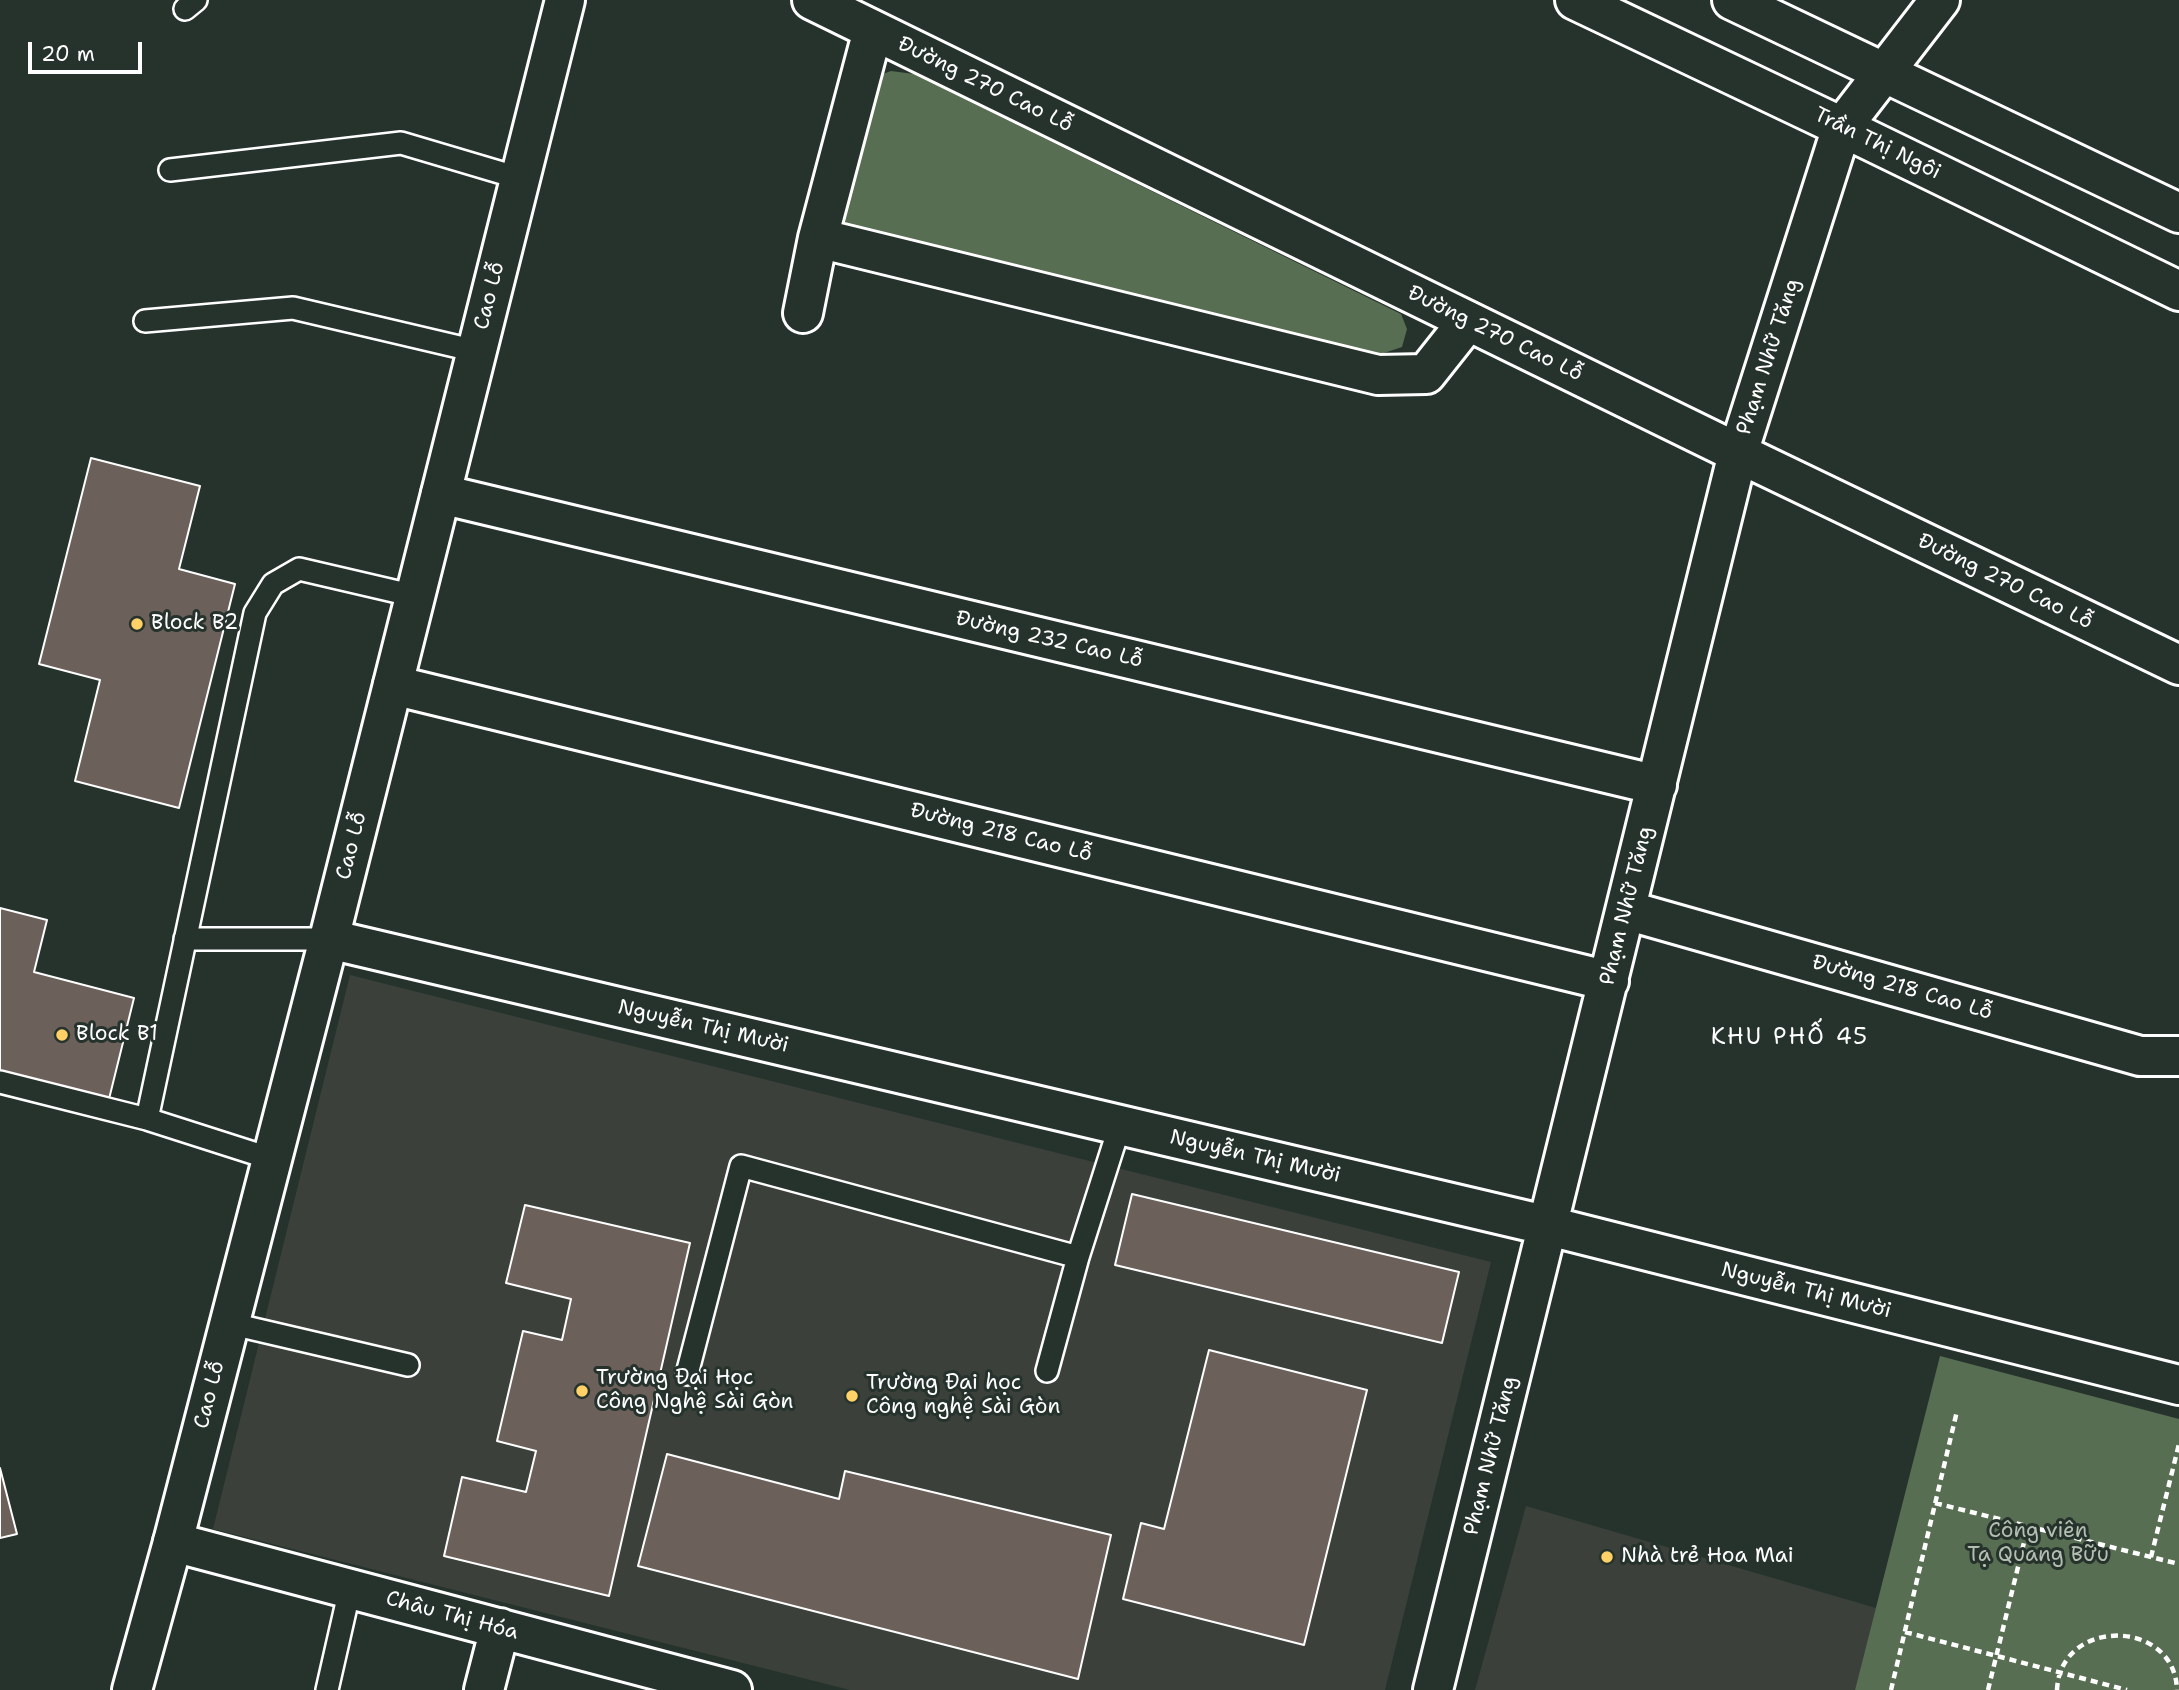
<!DOCTYPE html>
<html>
<head>
<meta charset="utf-8">
<style>
  body { margin:0 }
  #map { position:relative; width:2179px; height:1690px; overflow:hidden; background:#26332d; font-family:"Shantell Sans",sans-serif }
  canvas { display:block }
  .scale { position:absolute; left:28px; top:42px; width:114px; height:32px; box-sizing:border-box; border:4px solid #fff; border-top:0; padding-left:9px; font-size:21px; line-height:24px; white-space:nowrap; color:#fff; -webkit-text-stroke:5px #26332d; paint-order:stroke }
</style>
</head>
<body>
<div id="map">
<canvas width="2179" height="1690"></canvas>
<div class="scale">20 m</div>
</div>
<script>
const c = document.querySelector('canvas').getContext('2d');
c.lineJoin = 'round';
function fillPath(path, color) { c.fillStyle = color; c.fill(path, 'evenodd'); }
function stroke(path, color, width, dash) { c.strokeStyle = color; c.lineWidth = width; c.lineCap = dash ? 'butt' : 'round'; c.setLineDash(dash || []); c.stroke(path); }
function label(font, color, halo, rows, align = 'center') {
  c.font = font + ' "Shantell Sans",sans-serif'; c.lineWidth = 6; c.setLineDash([]); c.textBaseline = 'middle'; c.strokeStyle = halo; c.fillStyle = color; for (const [text, x, y, turn = 0] of rows) {
    c.save(); c.translate(x, y); c.rotate((+turn || 0) * Math.PI / 180); c.textAlign = isNaN(turn) ? turn : align; if (halo) c.strokeText(text, 0, 0); c.fillText(text, 0, 0); c.restore();
  }
}
fillPath(new Path2D(`
  M350,975L1491,1262L1385,1690H850L213,1529Z
  M1526,1506L1876,1608L1855,1690H1475Z`), '#3b403b');
fillPath(new Path2D(`
  M891,71L914,74L1401,314L1407,329L1402,347L1378,355L836,230L872,78Z
  M1940,1356L2179,1419V1690H1855Z`), '#586e52');
const building = new Path2D(`
  M91,458L200,486L179,569L235,584L179,808L75,781L100,680L39,664Z
  M0,908L47,920L34,972L134,998L109,1099L0,1071Z
  M1132,1194L1459,1272L1442,1343L1115,1265Z
  M525,1205L690,1243L609,1596L444,1556L462,1477L526,1492L536,1451L497,1441L523,1331L562,1340L571,1299L506,1283Z
  M1209,1350L1367,1390L1304,1645L1123,1599L1141,1523L1164,1529Z
  M667,1454L839,1499L845,1471L1111,1535L1078,1679L638,1566Z
  M0,1468L17,1534L0,1538Z`);
fillPath(building, '#6c605b');
stroke(building, '#fff', 2);
const lane = new Path2D(`
  M185,9L196,0
  M170,170L401,143L519,178
  M145,321L293,308L476,351
  M185,939H329
  M0,1082L147,1119L272,1159
  M147,1119L255,613L273,584L299,569L415,596
  M228,1323L408,1365
  M1047,1371L1078,1257
  M687,1374L741,1166L1078,1257L1120,1125
  M327,1690L350,1589`);
const street = new Path2D(`
  M812,0L1738,453L2179,665
  M1575,0L1842,127L2179,291
  M1732,0L2179,213
  M818,238L1378,375L1426,374L1468,321
  M803,313L818,238L873,30
  M441,494L1657,785
  M393,685L1609,981
  M1626,910L2140,1056H2179
  M329,939L1549,1226L2179,1385
  M173,1542L732,1690
  M484,1690L500,1628
  M1433,1690L1738,453L1842,127L1940,0`);
const secondary = new Path2D(`
  M132,1690L173,1542L329,939L565,0`);
stroke(lane, '#fff', 26);
stroke(street, '#fff', 44);
stroke(secondary, '#fff', 44);
stroke(new Path2D(`
  M1935,1503L2179,1564
  M2151,1557L2179,1444
  M1905,1632L2127,1690
  M1891,1690L1957,1411
  M1988,1690L2028,1526
  M2057,1690C2060,1617 2175,1618 2177,1690`), '#fff', 4.5, [7, 5]);
stroke(lane, '#26332d', 21);
stroke(street, '#26332d', 38);
stroke(secondary, '#26332d', 38);
for (const [x, y, r, color] of [
  [137,624,7,"#ffd166"],
  [62,1035,7,"#ffd166"],
  [582,1391,7,"#ffd166"],
  [852,1396,7,"#ffd166"],
  [1607,1557,7,"#ffd166"]
]) { const dot = new Path2D(); dot.arc(x, y, r, 0, 2 * Math.PI); c.fillStyle = color; c.fill(dot); stroke(dot, '#26332d', 2.5); }
label('21px', '#fff', '#26332d', [
  ["Đường 270 Cao Lỗ",985,85,26],
  ["Trần Thị Ngôi",1877,144,26],
  ["Cao Lỗ",490,296,-76],
  ["Đường 270 Cao Lỗ",1495,334,26],
  ["Phạm Nhữ Tăng",1769,357,-72],
  ["Đường 270 Cao Lỗ",2005,582,26],
  ["Đường 232 Cao Lỗ",1049,640,13],
  ["Đường 218 Cao Lỗ",1001,833,14],
  ["Cao Lỗ",352,846,-76],
  ["Phạm Nhữ Tăng",1627,906,-76],
  ["Đường 218 Cao Lỗ",1902,988,16],
  ["Nguyễn Thị Mười",703,1027,13],
  ["Nguyễn Thị Mười",1255,1157,13],
  ["Nguyễn Thị Mười",1806,1291,14],
  ["Cao Lỗ",210,1395,-76],
  ["Phạm Nhữ Tăng",1491,1456,-76],
  ["Châu Thị Hóa",452,1616,15]
]);
label('21px', '#fff', '#26332d', [
  ["Block B2",151,624],
  ["Block B1",76,1035],
  ["Trường Đại Học",596,1379],
  ["Công Nghệ Sài Gòn",596,1403],
  ["Trường Đại học",866,1384],
  ["Công nghệ Sài Gòn",866,1408],
  ["Nhà trẻ Hoa Mai",1621,1557]
], 'left');
label('21px', '#b4beb1', '#26332d', [
  ["Công viên",2038,1532],
  ["Tạ Quang Bữu",2038,1556]
]);
c.letterSpacing = '2px';
label('23px', '#fff', '#26332d', [
  ["KHU PHỐ 45",1790,1038]
]);
c.letterSpacing = '0px';
</script>
</body>
</html>
